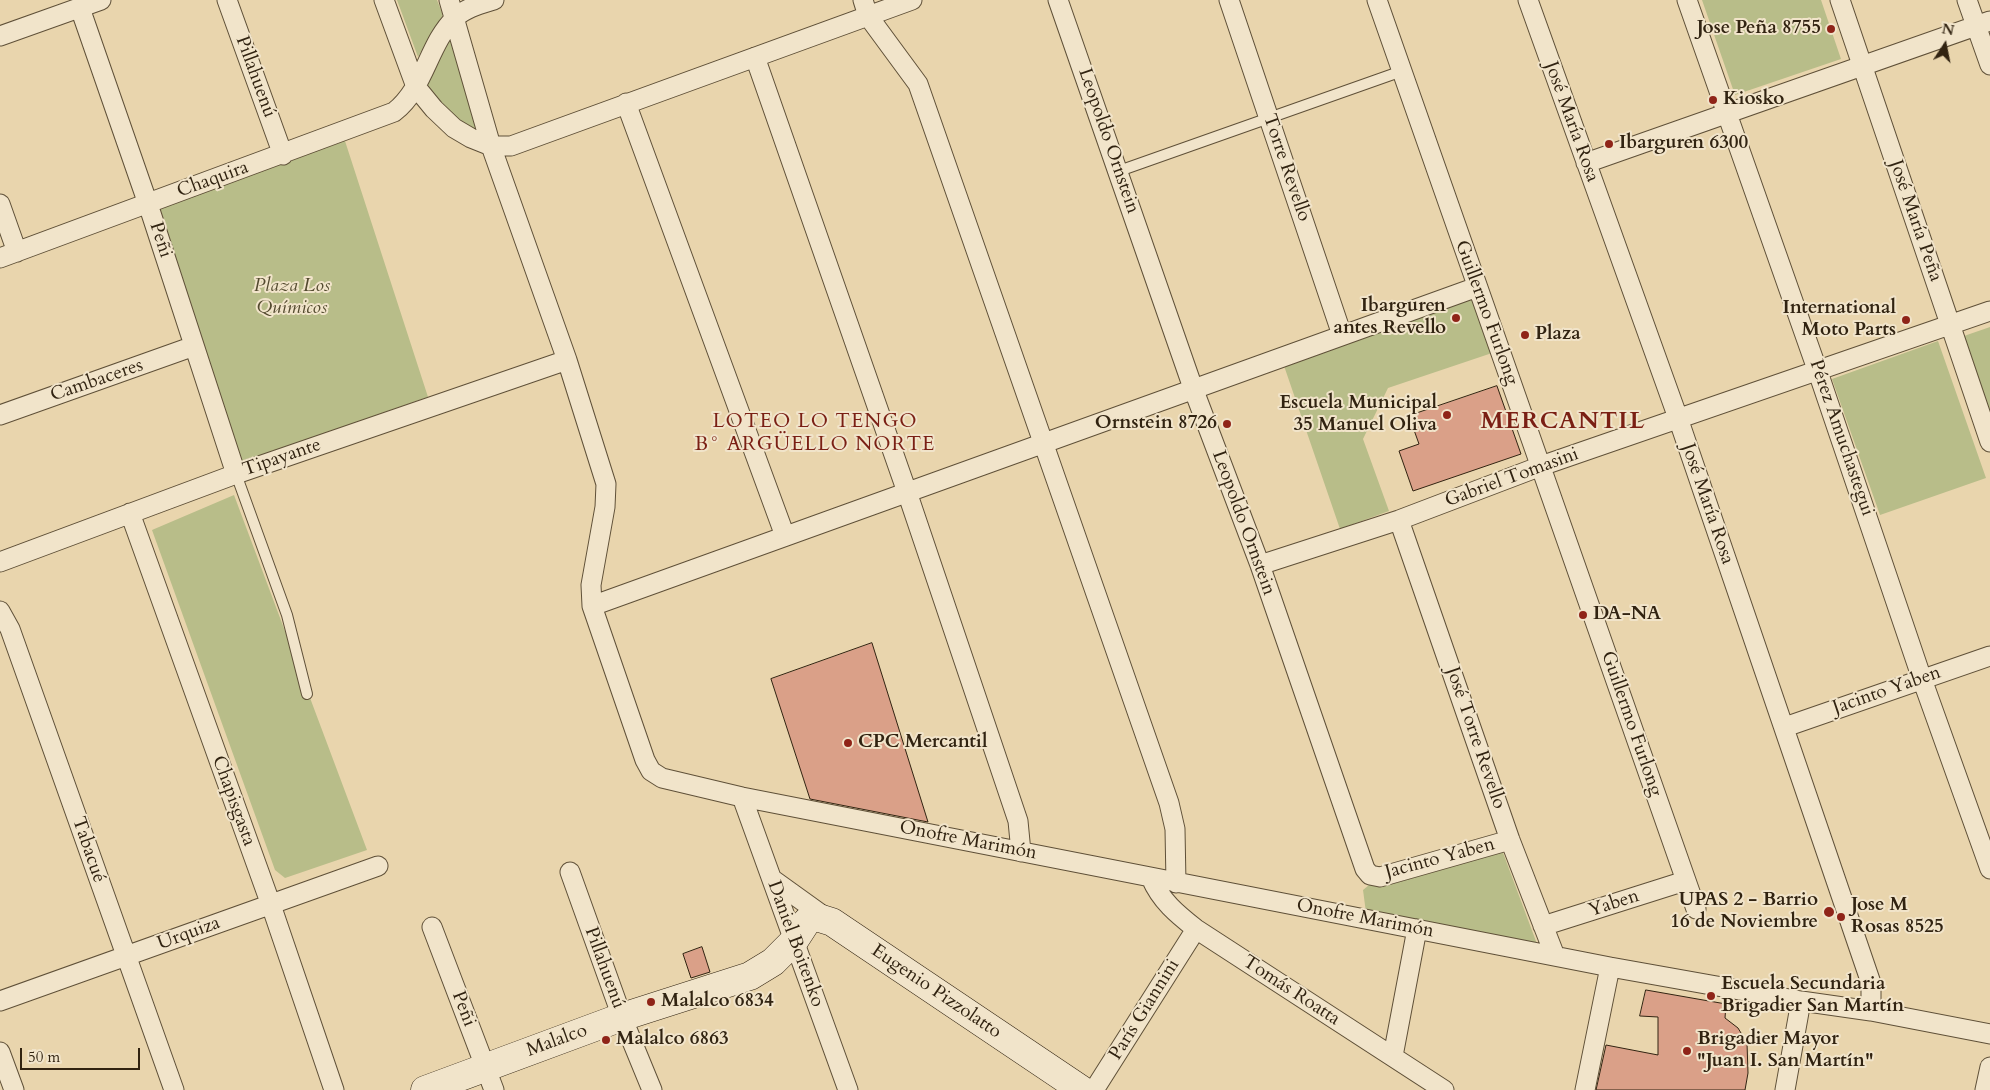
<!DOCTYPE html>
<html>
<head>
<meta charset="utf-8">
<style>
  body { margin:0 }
  #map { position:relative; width:1990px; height:1090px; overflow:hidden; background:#e9d5ad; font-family:Cardo,serif }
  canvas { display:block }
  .north { position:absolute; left:1920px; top:20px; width:50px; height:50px; -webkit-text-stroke:4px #f1e4ca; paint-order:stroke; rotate:11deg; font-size:14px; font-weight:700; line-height:20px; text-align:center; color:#312311 }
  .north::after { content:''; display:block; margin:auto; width:18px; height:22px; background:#312311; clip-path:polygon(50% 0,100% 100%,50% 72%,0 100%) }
  .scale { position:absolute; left:20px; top:1048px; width:120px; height:22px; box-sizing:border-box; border:2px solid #312311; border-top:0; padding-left:6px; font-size:15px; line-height:18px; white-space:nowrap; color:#312311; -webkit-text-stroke:4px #f1e4ca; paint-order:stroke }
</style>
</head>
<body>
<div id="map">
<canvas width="1990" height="1090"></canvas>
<div class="north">N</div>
<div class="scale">50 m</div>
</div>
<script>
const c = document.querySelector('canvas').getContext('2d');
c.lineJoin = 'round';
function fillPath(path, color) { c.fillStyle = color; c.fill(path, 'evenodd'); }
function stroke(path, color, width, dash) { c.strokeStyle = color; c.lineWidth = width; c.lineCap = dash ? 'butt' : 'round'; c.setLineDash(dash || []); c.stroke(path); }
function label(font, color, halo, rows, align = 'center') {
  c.font = font + ' Cardo,serif'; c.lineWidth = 4; c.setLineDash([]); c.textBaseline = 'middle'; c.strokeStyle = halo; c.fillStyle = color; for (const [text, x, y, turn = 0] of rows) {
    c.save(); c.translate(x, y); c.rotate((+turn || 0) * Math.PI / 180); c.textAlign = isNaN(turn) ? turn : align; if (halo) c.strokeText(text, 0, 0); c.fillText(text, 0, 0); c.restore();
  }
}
fillPath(new Path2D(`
  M397,0H437L443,15L418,57Z
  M1702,0H1821L1841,59L1735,95Z
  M453,30L479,136L458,124L420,86Z
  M345,141L428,397L242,462L159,205Z
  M1474,293L1495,352L1388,388L1363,439L1389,511L1340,529L1282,360Z
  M1990,327V412L1964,336Z
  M1938,341L1986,478L1880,515L1832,379Z
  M234,495L367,850L285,878L275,870L152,530Z
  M1502,850L1540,952L1367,920L1363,890L1369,885Z`), '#b8bd89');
const building = new Path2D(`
  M1497,386L1521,454L1413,491L1399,451L1419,444L1409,416Z
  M872,643L928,822L810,799L771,679Z
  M702,947L710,972L691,978L683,954Z
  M1646,990L1726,1004L1725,1018L1738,1028L1747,1043L1748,1073L1745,1090H1596L1606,1045L1658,1055V1017L1640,1016Z`);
fillPath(building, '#daa088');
stroke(building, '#312311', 1);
const service = new Path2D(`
  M1119,171L1402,71
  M236,474L287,615L307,694`);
const minor = new Path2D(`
  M227,0L283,155
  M384,0L416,87L434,109L454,128L471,138L491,146H511L912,0
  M449,0L491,146L567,360L606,484L605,507L591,585L592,606L645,760L651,771L662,778L742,797L1610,967L1801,1001L1871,1011L1990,1034
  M863,0L868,16L918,84L1169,803L1175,829L1176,883
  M1058,0L1193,388L1260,565L1365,869L1370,875L1380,877L1510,840
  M1229,0L1342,335
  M1377,0L1696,909
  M1528,0L1678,418L1871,983V1011
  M1687,0L1818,372L1922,679L1990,869
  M1840,0L1990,442
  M1967,0L1990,65
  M80,8L148,204L236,474
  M0,36L101,0
  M755,57L907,492L1018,821L1021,852
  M626,103L785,536
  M1586,163L1990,21
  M0,204L17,252
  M0,258L394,112C425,88 428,44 455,18C465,8 481,4 494,0
  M0,415L194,346
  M130,513L271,905L334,1090
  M1399,520L1510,840L1555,956
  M0,562L236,474L567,360
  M1260,565L1399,520L1541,466L1990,311
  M592,606L1477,287
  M0,611L10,629L174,1090
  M1785,727L1990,656
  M742,797L848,1090
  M570,872L622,1017L652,1090
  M1151,878C1161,901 1177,914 1196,929L1444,1090
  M772,879L829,920
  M1543,926L1685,881
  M432,927L494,1090
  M0,1001L378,866
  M0,1052L14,1090
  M1393,1056L1417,929
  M1094,1090L1196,929
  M1585,1090L1610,967
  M1785,1090L1801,1001
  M1985,1090L1990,1067`);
const secondary = new Path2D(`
  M425,1090L622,1017L750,976L773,962L794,941L807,921L816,917L832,922L1082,1090`);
stroke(service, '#5f5038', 12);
stroke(minor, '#5f5038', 21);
stroke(secondary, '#312311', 29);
stroke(service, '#f1e4ca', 10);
stroke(minor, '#f1e4ca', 19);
stroke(secondary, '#f1e4ca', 28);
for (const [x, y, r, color] of [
  [1831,29,5,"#8f2418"],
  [1713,100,5,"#8f2418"],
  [1609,144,5,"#8f2418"],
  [1456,318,5,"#8f2418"],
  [1906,320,5,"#8f2418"],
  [1525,335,5,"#8f2418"],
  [1447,415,5,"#8f2418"],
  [1227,424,5,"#8f2418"],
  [1583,615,5,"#8f2418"],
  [848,743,5,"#8f2418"],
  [1829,912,6,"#8f2418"],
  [1841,917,5,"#8f2418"],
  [1711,996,5,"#8f2418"],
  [651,1002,5,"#8f2418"],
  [606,1040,5,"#8f2418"],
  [1687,1051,5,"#8f2418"]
]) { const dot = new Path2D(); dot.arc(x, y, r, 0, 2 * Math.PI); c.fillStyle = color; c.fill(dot); stroke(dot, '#f1e4ca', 2); }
label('bold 19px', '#312311', '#f1e4ca', [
  ["Jose Peña 8755",1821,29,"right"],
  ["Kiosko",1723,100],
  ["Ibarguren 6300",1619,144],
  ["Ibarguren",1446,307,"right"],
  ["antes Revello",1446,329,"right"],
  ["International",1896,309,"right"],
  ["Moto Parts",1896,331,"right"],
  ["Plaza",1535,335],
  ["Escuela Municipal",1437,404,"right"],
  ["35 Manuel Oliva",1437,426,"right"],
  ["Ornstein 8726",1217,424,"right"],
  ["DA-NA",1593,615],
  ["CPC Mercantil",858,743],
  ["UPAS 2 - Barrio",1818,901,"right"],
  ["16 de Noviembre",1818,923,"right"],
  ["Jose M",1851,906],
  ["Rosas 8525",1851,928],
  ["Escuela Secundaria",1721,985],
  ["Brigadier San Martín",1721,1007],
  ["Malalco 6834",661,1002],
  ["Malalco 6863",616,1040],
  ["Brigadier Mayor",1697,1040],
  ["\"Juan I. San Martín\"",1697,1062]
], 'left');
label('19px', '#312311', '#f1e4ca', [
  ["Pillahuenú",255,77,70],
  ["José María Rosa",1571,122,70],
  ["Leopoldo Ornstein",1108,141,71],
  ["Torre Revello",1286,168,71],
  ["Chaquira",213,180,-20],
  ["José María Peña",1915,221,71],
  ["Peñi",160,240,72],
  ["Guillermo Furlong",1486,313,70],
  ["Cambaceres",97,381,-19],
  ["Pérez Amuchastegui",1841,438,71],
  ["Tipayante",282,458,-19],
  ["Gabriel Tomasini",1512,478,-20],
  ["José María Rosa",1707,504,71],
  ["Leopoldo Ornstein",1243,523,70],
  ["Jacinto Yaben",1887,691,-19],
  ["Guillermo Furlong",1631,724,71],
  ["José Torre Revello",1475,738,71],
  ["Chapisgasta",233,801,70],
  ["Onofre Marimón",968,841,11],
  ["Tabacué",88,850,71],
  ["Jacinto Yaben",1440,859,-15],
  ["Yaben",1614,904,-18],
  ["Onofre Marimón",1365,919,11],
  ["Urquiza",189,934,-20],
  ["Daniel Boitenko",795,944,70],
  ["Pillahuenú",604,968,70],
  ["Tomás Roatta",1291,991,33],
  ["Eugenio Pizzolatto",936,992,34],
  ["Peñi",463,1009,69],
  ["París Giannini",1145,1010,-58],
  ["Malalco",557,1041,-20]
]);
label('italic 19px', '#534a2f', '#f1e4ca', [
  ["Plaza Los",292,287],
  ["Químicos",292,309]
]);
c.letterSpacing = '1px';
label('20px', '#7a1f14', '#f1e4ca', [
  ["LOTEO LO TENGO",815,422],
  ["B° ARGÜELLO NORTE",815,445]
]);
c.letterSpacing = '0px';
c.letterSpacing = '1px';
label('bold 24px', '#7a1f14', '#f1e4ca', [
  ["MERCANTIL",1563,422]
]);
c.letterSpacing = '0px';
</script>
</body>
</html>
